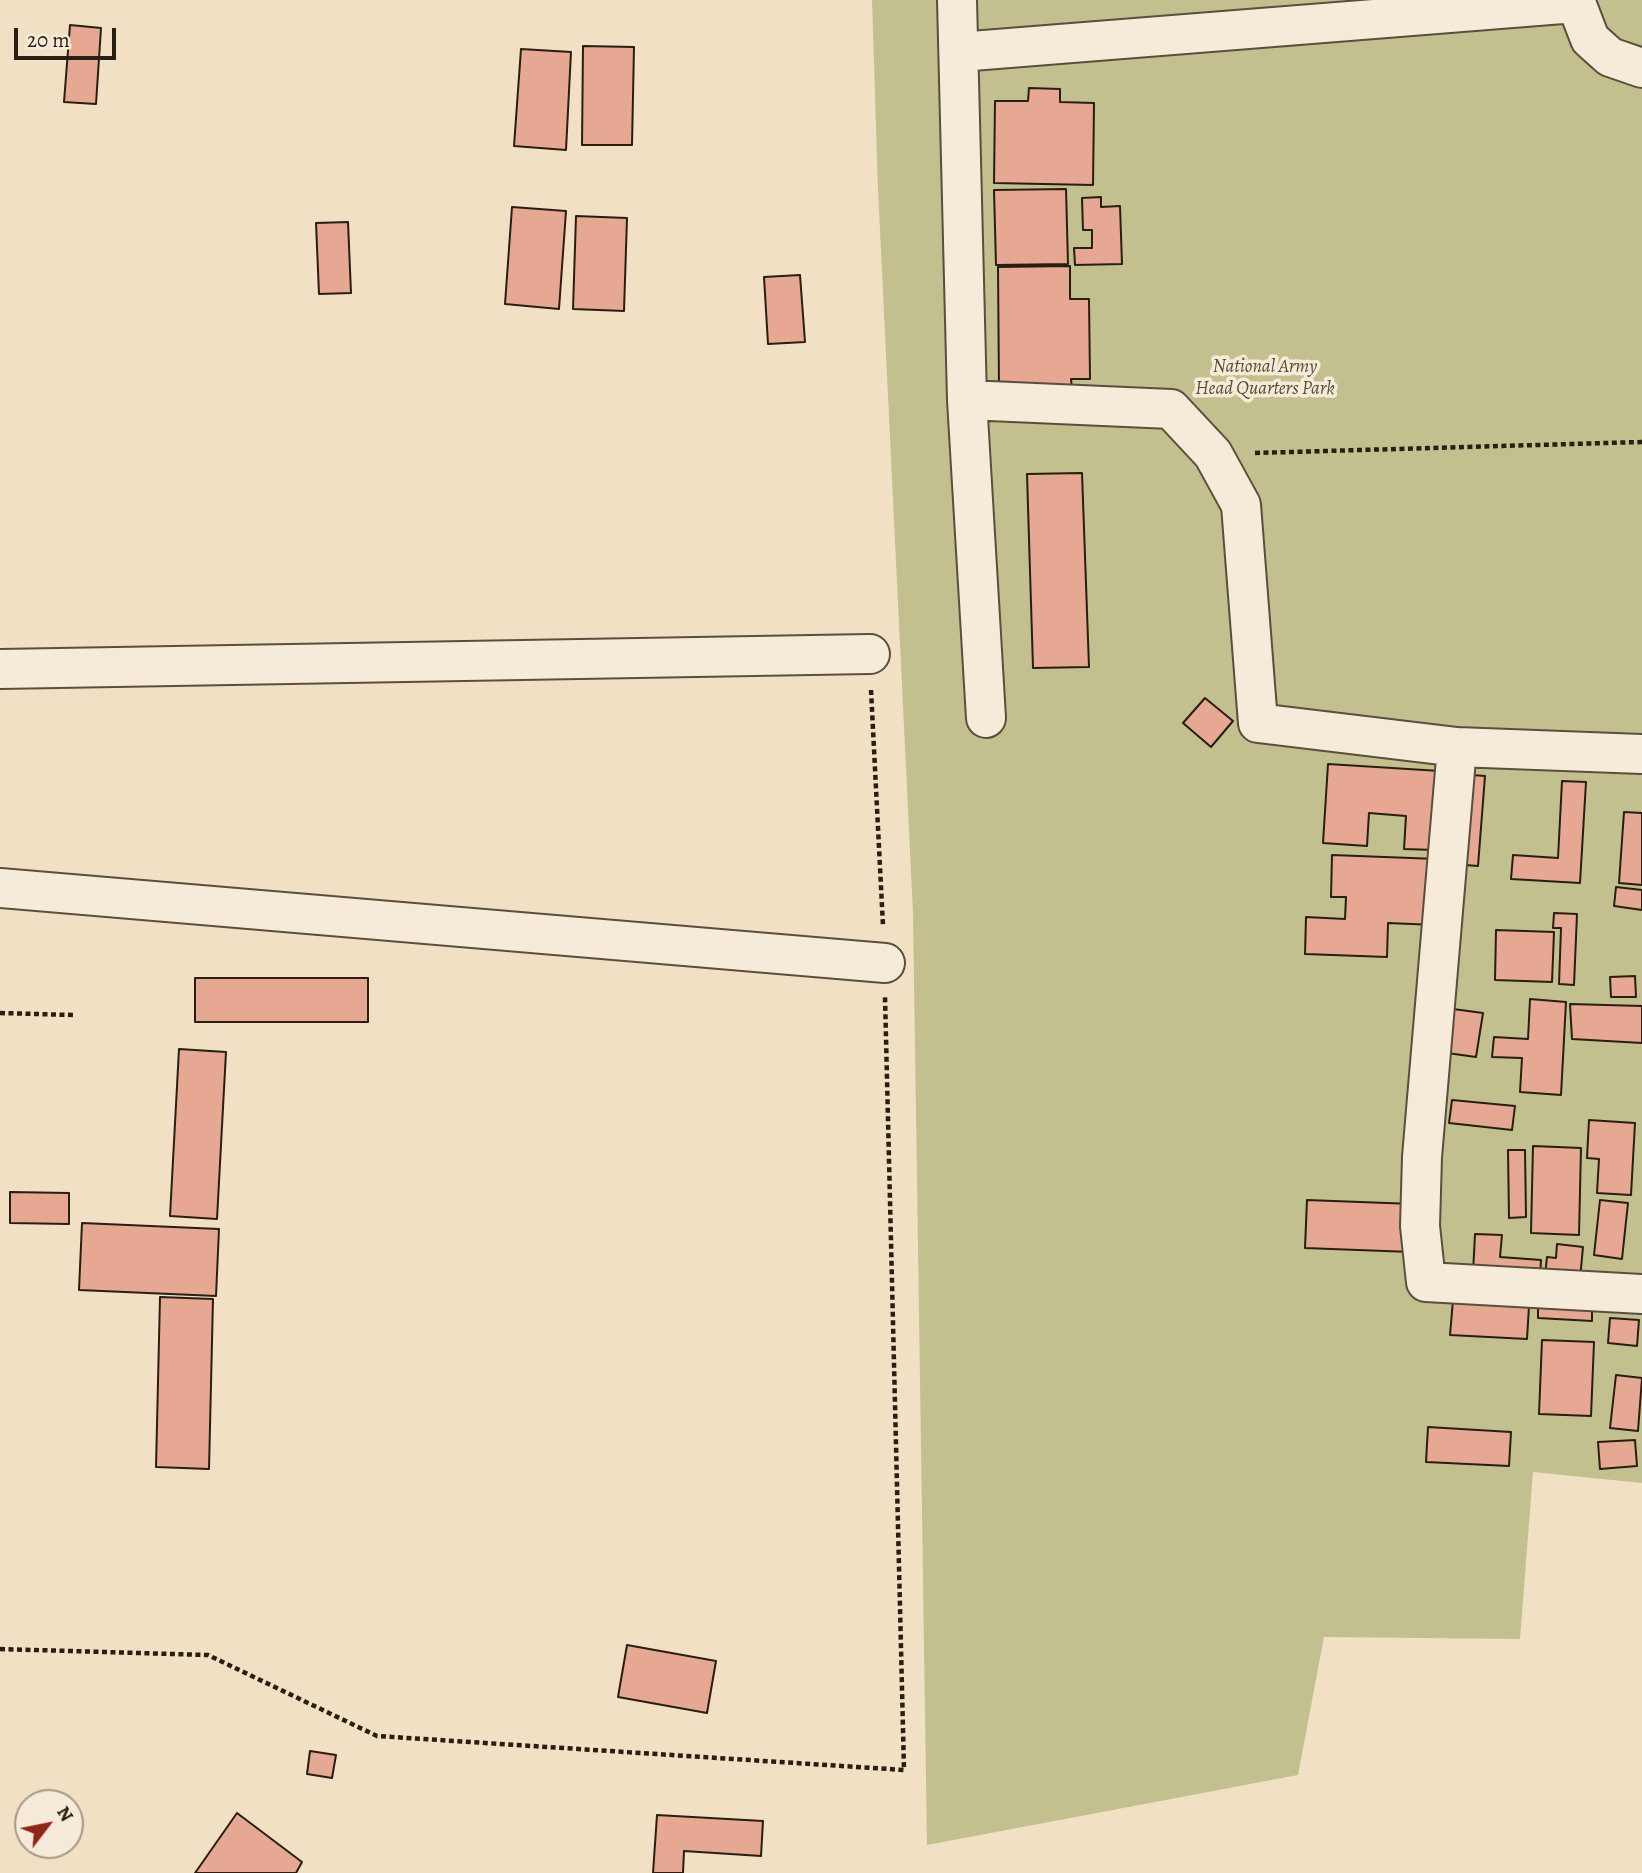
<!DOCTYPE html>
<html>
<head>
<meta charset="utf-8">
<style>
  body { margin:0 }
  #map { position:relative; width:1642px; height:1873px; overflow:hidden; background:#f1e0c3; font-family:Alegreya,serif }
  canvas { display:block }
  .north { position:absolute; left:14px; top:1789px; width:70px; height:70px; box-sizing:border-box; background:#f6ebd8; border:2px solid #a49988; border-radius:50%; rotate:58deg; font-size:19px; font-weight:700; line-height:28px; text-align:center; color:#281e11 }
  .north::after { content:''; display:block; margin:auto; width:24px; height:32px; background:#8f2418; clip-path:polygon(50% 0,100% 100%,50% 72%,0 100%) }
  .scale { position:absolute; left:14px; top:28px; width:102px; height:32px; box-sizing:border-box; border:4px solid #281e11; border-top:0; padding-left:9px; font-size:21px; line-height:24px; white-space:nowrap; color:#281e11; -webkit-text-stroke:5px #f6ebd8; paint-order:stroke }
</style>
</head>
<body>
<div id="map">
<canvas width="1642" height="1873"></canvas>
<div class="north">N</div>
<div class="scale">20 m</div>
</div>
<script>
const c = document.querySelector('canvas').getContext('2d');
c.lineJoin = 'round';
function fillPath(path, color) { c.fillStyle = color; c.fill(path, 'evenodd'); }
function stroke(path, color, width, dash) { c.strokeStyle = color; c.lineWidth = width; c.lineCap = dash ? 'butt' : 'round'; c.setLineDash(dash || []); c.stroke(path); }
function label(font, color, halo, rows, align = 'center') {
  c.font = font + ' Alegreya,serif'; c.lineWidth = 7; c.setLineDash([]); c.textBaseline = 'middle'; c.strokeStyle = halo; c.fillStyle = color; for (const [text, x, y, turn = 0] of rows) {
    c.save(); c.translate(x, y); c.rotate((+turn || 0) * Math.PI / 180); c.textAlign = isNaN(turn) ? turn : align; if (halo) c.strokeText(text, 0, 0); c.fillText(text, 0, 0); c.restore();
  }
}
fillPath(new Path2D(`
  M872,0H1642V1483L1533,1472L1520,1639L1324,1637L1298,1775L927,1845L913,913L878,189Z`), '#c2c08e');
const building = new Path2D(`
  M70,25L101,28L96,104L64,102Z
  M583,46L634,47L632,145H582Z
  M521,49L571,52L566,150L514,146Z
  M1029,88L1060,89V102L1094,103L1093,185L994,183L995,101H1028Z
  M1066,189L1068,264L996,265L994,190Z
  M1101,197V207L1120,206L1122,264L1075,265L1074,248H1092V230H1083L1082,198Z
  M512,207L566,211L559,309L505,304Z
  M576,216L627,218L624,311L573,309Z
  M348,222L351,293L319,294L316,223Z
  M1070,266V299H1089L1090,379H1071L1072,389H999L998,267Z
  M800,275L805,342L768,344L764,277Z
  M1082,473L1089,667L1033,668L1027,474Z
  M1205,698L1233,721L1211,747L1183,723Z
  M1328,764L1440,771L1435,850L1404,849L1406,816L1369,813L1367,846L1323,843Z
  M1459,774L1485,776L1478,866L1452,864Z
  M1562,781L1586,782L1580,883L1511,879L1513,855L1558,858Z
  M1624,812L1642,813V885L1619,883Z
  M1332,855L1437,859L1435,925L1388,923L1387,957L1305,954L1306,917L1345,919L1346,897H1331Z
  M1616,887L1642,890V910L1614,906Z
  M1554,913L1577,914L1574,985L1559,984L1561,928H1553Z
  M1496,930L1554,932L1552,982L1495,980Z
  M1635,976L1636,997H1611L1610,977Z
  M195,978H368V1022H195Z
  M1530,999L1566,1002L1561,1095L1520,1092L1522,1058L1492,1057L1494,1037L1528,1039Z
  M1570,1004L1642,1006V1043L1572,1039Z
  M1453,1009L1483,1013L1476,1057L1447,1053Z
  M179,1049L226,1052L217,1219L170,1216Z
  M1452,1100L1515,1106L1512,1130L1449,1123Z
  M1589,1120L1635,1123L1631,1195L1597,1193L1599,1159L1587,1158Z
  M1533,1146L1581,1148L1579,1235L1531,1233Z
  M1508,1150H1525L1526,1217L1509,1218Z
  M10,1192L69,1193V1224L10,1223Z
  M1307,1200L1413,1204L1411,1252L1305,1248Z
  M1600,1200L1628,1203L1622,1259L1594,1255Z
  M82,1223L219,1229L216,1296L79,1290Z
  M1475,1234L1502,1235L1500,1257L1541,1260L1540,1277L1473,1273Z
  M1557,1244L1583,1247L1580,1279L1545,1276L1547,1257L1556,1258Z
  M160,1297L213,1299L209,1469L156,1467Z
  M1453,1300L1529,1306L1527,1339L1450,1335Z
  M1538,1304L1592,1307V1321L1538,1318Z
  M1610,1318L1639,1320L1637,1346L1608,1343Z
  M1542,1340L1594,1342L1591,1416L1539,1414Z
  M1616,1375L1642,1378L1638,1431L1610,1428Z
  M1428,1427L1511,1432L1509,1466L1426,1462Z
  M1635,1440L1637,1466L1600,1469L1598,1442Z
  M627,1645L716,1661L707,1713L618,1697Z
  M310,1751L336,1755L332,1778L307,1774Z
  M237,1813L302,1862L296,1873H195Z
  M657,1815L763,1821L761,1856L684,1851L683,1873H653Z`);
fillPath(building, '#e6a793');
stroke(building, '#281e11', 2);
const minor = new Path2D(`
  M957,0L967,400L1171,409L1213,454L1241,505L1258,723L1457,747L1642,754
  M1575,0L1590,39L1610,57L1642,68
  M959,52L1575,3
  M967,400L986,718
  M0,669L870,654
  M1457,747L1422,1157L1420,1226L1426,1282L1642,1294
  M0,888L885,963`);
stroke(minor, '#5a4e3e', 42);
stroke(new Path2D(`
  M1255,453L1642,442
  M871,690L883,926
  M0,1013L73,1015
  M0,1649L208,1655L377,1736L904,1770L885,997`), '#281e11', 4.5, [5, 3.5]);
stroke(minor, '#f6ebd8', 38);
label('italic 19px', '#564f36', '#f6ebd8', [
  ["National Army",1265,367],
  ["Head Quarters Park",1265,389]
]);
</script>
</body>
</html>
